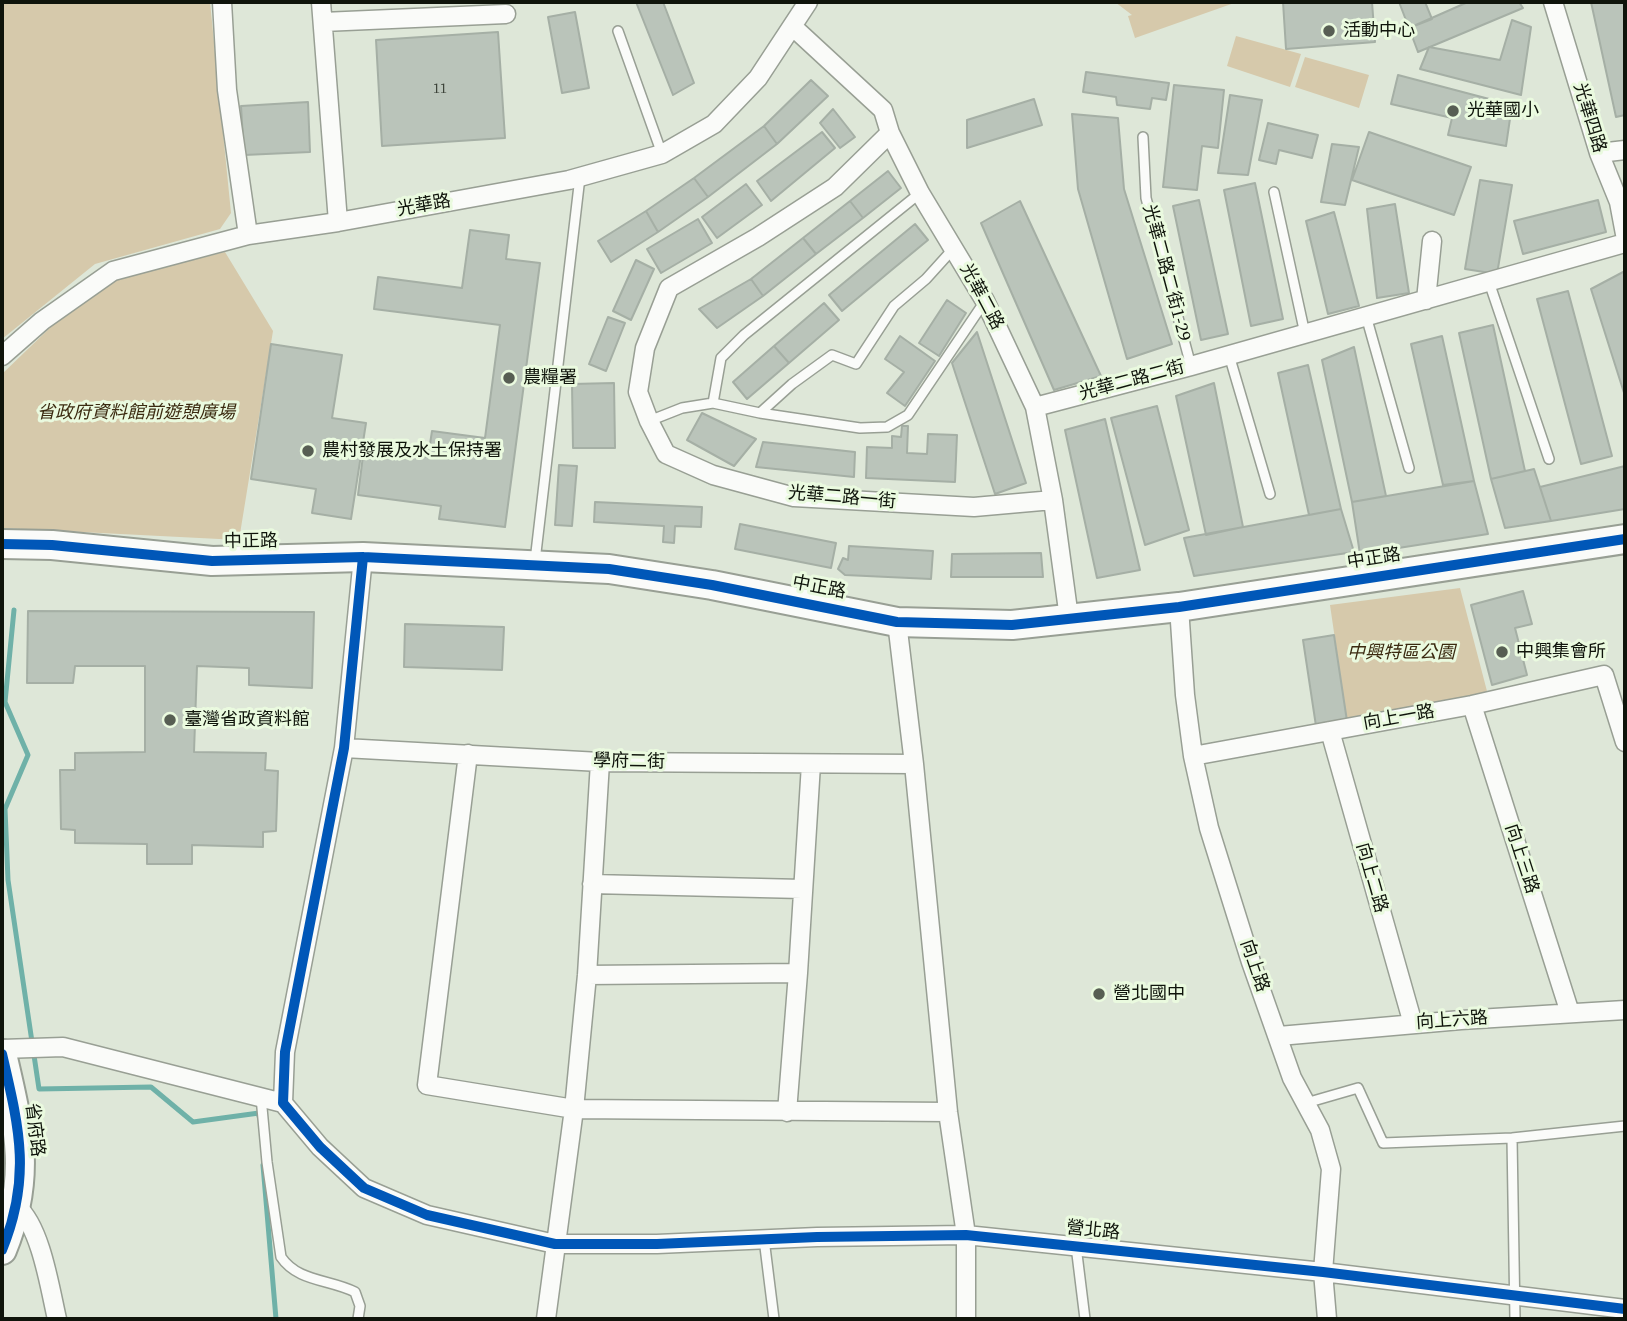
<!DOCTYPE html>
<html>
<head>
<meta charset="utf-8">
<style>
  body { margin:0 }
  #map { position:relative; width:1627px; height:1321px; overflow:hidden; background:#dee7d8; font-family:"Source Serif 4",serif }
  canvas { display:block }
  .frame { position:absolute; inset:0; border:4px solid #0f140b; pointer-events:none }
</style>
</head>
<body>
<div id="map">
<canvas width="1627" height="1321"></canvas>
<div class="frame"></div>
</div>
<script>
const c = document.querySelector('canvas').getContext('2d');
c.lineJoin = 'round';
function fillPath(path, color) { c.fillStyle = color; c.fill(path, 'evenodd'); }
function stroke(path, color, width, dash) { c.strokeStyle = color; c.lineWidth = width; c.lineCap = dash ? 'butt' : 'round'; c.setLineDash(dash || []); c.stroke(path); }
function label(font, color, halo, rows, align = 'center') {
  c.font = font + ' "Source Serif 4","Noto Sans TC",serif'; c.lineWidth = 6; c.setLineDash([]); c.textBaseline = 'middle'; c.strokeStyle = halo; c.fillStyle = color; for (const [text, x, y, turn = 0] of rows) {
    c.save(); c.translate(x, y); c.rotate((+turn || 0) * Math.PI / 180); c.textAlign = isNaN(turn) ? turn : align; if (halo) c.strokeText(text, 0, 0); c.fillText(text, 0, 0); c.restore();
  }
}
fillPath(new Path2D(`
  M2,2H210L231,213L220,229L95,264L2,339Z
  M1115,2H1237L1135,38L1128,16L1132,15Z
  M1236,36L1301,54L1290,87L1227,66Z
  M1305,57L1369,75L1359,108L1295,87Z
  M225,252L273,331L239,540L2,528V374L56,322L120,278Z
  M1460,588L1488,695L1347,721L1330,605Z`), '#d6c9ab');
stroke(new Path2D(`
  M14,610L5,702L28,755L5,809L8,880L39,1089L151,1087L193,1122L259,1113V1116
  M263,1165L276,1319`), '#6fb1a8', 5);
const building = new Path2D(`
  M636,2H663L694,83L673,95Z
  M1283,2H1372L1375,42L1286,49Z
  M1399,2H1425L1432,19L1409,28Z
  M1468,2H1519L1523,8L1418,52L1409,28Z
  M1591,2H1625V115L1616,117Z
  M575,12L589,88L562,93L548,17Z
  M1512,20L1531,27L1521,95L1420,69L1429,47L1500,60Z
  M498,32L505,138L382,146L376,40Z
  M1086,72L1169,83L1166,100L1152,98L1150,109L1117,105L1116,97L1083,92Z
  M1398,75L1512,105L1506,146L1448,135L1452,118L1391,104Z
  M811,80L828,96L777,144L764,126Z
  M1174,85L1224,90L1218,148L1202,146L1197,190L1163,187Z
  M1230,95L1262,100L1248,175L1218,173Z
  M1034,99L1042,125L967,148V120Z
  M308,102L310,152L244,155L241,106Z
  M833,109L855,137L840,148L820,123Z
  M1072,114L1118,118L1124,189L1172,344L1127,359L1078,189Z
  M1268,123L1318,135L1312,158L1279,150L1276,164L1259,160Z
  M764,126L777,144L708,197L694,178Z
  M822,132L835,148L771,201L757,181Z
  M1369,132L1471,167L1454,215L1352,180Z
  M1332,144L1359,147L1345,205L1321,202Z
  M888,171L901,188L863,218L850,201Z
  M694,178L708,197L658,232L646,211Z
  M1480,180L1512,185L1497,274L1465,269Z
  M1255,183L1283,319L1251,326L1224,190Z
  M746,184L762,205L717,238L702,217Z
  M1199,200L1228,334L1201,340L1173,206Z
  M1598,200L1606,232L1523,254L1514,221Z
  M850,201L863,218L816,254L803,238Z
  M1020,201L1101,376L1054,390L981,223Z
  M1395,204L1409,293L1377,298L1367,209Z
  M646,211L658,232L611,262L598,241Z
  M1334,212L1359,306L1328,314L1306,221Z
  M698,219L712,243L661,273L647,249Z
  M915,224L928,240L842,311L829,295Z
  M470,230L509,235L506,259L540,263L505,527L439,519L441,506L358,495L364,448L428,457L432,431L485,438L500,325L374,309L378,277L462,288Z
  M803,238L816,254L763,296L751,279Z
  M636,260L654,269L631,320L613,311Z
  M1625,271V396L1591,289Z
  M751,279L763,296L717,328L699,309Z
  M1568,291L1612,456L1581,464L1537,299Z
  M947,300L966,313L939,356L919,343Z
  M824,303L839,320L789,363L774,346Z
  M608,317L625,323L606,371L589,364Z
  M1493,325L1525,471L1491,479L1459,333Z
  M977,332L1026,483L995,494L952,363Z
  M900,336L935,361L905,406L887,393L904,372L885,359Z
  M1442,336L1474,481L1443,485L1411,344Z
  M271,344L342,355L332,418L366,423L351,519L312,513L316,489L251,479Z
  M774,346L789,363L747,399L733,382Z
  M1354,347L1386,496L1352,502L1322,360Z
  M1308,365L1341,509L1309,515L1278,373Z
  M614,383L615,448H573L572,384Z
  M1214,383L1243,527L1206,535L1176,396Z
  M1157,406L1189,530L1145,545L1111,418Z
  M702,413L756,439L734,466L687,440Z
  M1105,419L1140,570L1097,578L1065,430Z
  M902,426H908L907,453L927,454L928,434L957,435L955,482L866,478L867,447L892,448V436L901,437Z
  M763,442L855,452L854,477L756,467Z
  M559,465L577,466L572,526L555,525Z
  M1625,466V509L1551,521L1540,487Z
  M1534,469L1551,521L1505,528L1491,479Z
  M1474,481L1488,534L1360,554L1352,502Z
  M595,502L702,507L701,527L675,526L674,543L663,542L664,526L594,522Z
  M1341,509L1354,552L1194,576L1184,538Z
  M740,524L836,543L831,568L735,549Z
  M849,546L933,551L931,579L845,575L838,569L843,558L848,560Z
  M1041,553L1043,577H951L952,554Z
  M1523,591L1532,624L1515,628L1527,675L1492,685L1471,605Z
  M28,611L314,612L312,688L249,685V668L197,666L194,752L266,753L265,770L278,771L276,831L263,832V847L192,845V864H147V844L75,843V830L61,829L60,770H75V753L145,752V666H75L73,683H27Z
  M405,624L504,627L502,670L404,667Z
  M1334,635L1347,721L1316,726L1303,640Z`);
fillPath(building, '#bac4ba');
stroke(building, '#a5afa5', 2);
const lane = new Path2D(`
  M618,31L662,154
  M1143,137L1146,198L1191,366
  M1274,192L1305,334
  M1489,282L1549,459
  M1366,316L1409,468
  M1229,355L1270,494
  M713,403L721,358L744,335L920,193
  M760,413L792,384L832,355L856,364L894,306L926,279L954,248
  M649,421L682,408L713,403L760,413L860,428L887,427L908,415L985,301
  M535,561L580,177
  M261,1097L267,1162L281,1257C298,1282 329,1279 355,1292L360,1306L358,1319
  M1306,1103L1358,1088L1383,1143L1512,1138L1625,1126
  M1512,1138L1515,1319
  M764,1239L774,1319
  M1076,1246L1085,1319`);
const street = new Path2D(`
  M222,2L227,90L248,235
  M321,2L338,222
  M1553,2L1599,153L1619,202L1625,234
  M323,22L506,14
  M792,26L883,110L890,133L920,193L985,301L1035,407L1053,500L1069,618
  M890,133L835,187L758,237L669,288L645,348L638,392L649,421L666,454L713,475L794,497L974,507L1053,500
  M1599,153L1625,150
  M1426,300L1432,241
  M2,356L42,321L113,271L248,235L338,222L569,180L662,154L714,124L758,78L808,2
  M1035,407L1191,366L1625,243
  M363,557L344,748L285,1052L283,1103L320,1147L364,1188L427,1215L555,1244H657L817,1237L966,1235L1323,1272L1625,1309
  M1179,607L1185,695L1193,756L1209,828L1251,962L1292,1078L1320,1130L1331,1169L1323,1272L1327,1319
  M897,622L914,764L948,1112L966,1235V1319
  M1472,705L1570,1013
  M1330,731L1413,1024
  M344,748L600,762L914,764
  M468,754L427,1085L574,1109L948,1112
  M1193,756L1472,705L1604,675L1625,742
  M592,884L802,889
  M587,975L798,973
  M1279,1036L1461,1020L1625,1010
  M2,1049L63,1047L283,1103
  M787,1112L798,973L811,764
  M2,1200C6,1202 13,1203 17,1207C41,1227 50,1289 57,1319
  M546,1319L574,1109L587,975L600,762`);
const primary = new Path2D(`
  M2,544L52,545L212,561L363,557L609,569L712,585L897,622L1012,625L1179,607L1625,539
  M2,1054C19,1127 32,1177 2,1250`);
stroke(lane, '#989f94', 12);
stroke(street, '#989f94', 21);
stroke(primary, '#989f94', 32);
stroke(lane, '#fafbf9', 9);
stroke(street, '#fafbf9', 18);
stroke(primary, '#fafbf9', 28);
stroke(new Path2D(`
  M2,544L52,545L212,561L363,557L609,569L712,585L897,622L1012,625L1179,607L1625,539
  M363,557L344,748L285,1052L283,1103L320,1147L364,1188L427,1215L555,1244H657L817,1237L966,1235L1323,1272L1625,1309
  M2,1054C19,1127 32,1177 2,1250`), '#0057b8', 10);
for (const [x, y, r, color] of [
  [1329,31,7,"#575e53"],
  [1453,111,7,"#575e53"],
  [509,378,7,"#575e53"],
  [308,451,7,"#575e53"],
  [1502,652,7,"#575e53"],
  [170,720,7,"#575e53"],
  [1099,994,7,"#575e53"]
]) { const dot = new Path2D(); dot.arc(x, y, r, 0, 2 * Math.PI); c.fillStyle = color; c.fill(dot); stroke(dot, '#eafadf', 2.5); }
label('14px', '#3a4037', null, [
  ["11",440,89]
]);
label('18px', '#0f140b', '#eafadf', [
  ["活動中心",1343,31],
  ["光華國小",1467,111],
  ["農糧署",523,378],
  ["農村發展及水土保持署",322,451],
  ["中興集會所",1516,652],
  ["臺灣省政資料館",184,720],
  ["營北國中",1113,994]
], 'left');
label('18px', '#0f140b', '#eafadf', [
  ["光華四路",1589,118,73],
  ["光華路",424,206,-10],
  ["光華二路二街1-29",1166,273,75],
  ["光華二路",981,297,62],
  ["光華二路二街",1132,381,-15],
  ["光華二路一街",842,498,5],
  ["中正路",251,542,-1],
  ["中正路",1374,559,-9],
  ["中正路",819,588,11],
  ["向上一路",1399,718,-10],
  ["學府二街",629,762,1],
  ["向上三路",1521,859,72],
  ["向上二路",1371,878,74],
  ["向上路",1254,966,71],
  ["向上六路",1452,1021,-4],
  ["省府路",34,1130,83],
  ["營北路",1093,1231,6]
]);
label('italic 18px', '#3b2a10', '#eafadf', [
  ["省政府資料館前遊憩廣場",136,413],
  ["中興特區公園",1401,653]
]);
</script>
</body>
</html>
